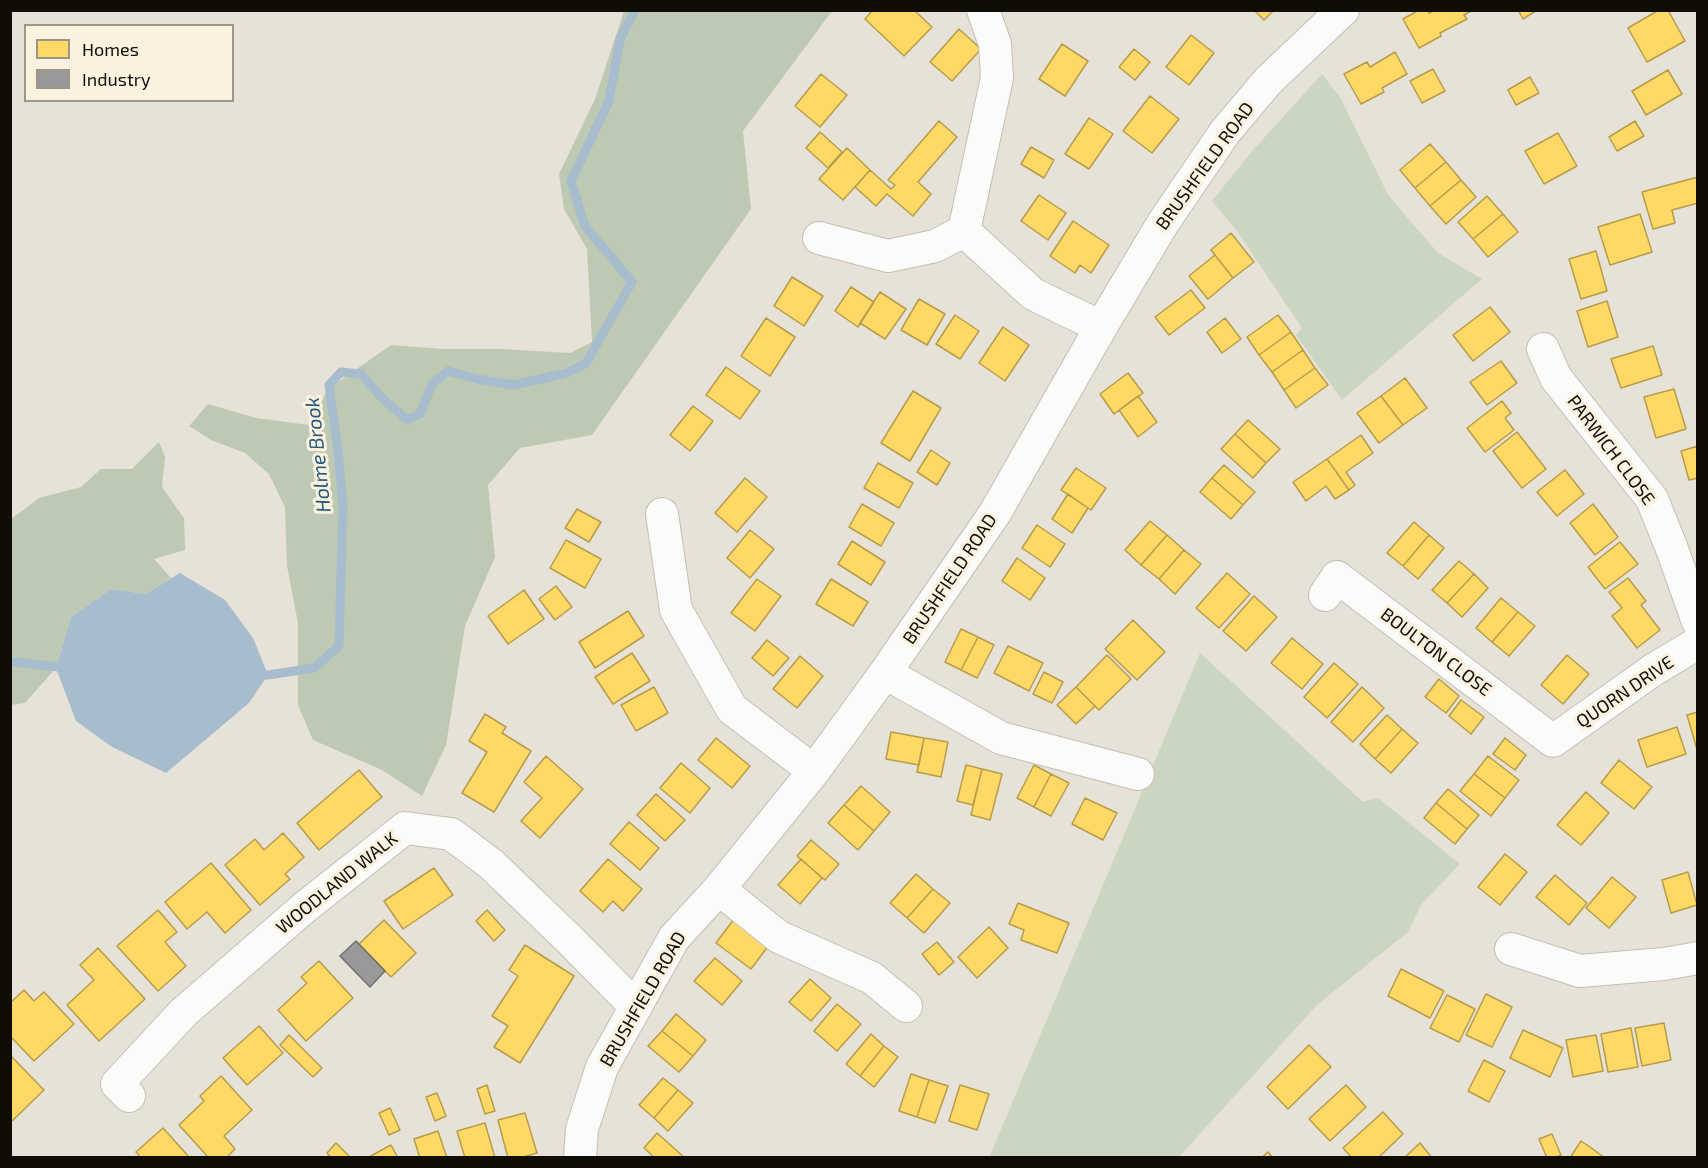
<!DOCTYPE html>
<html>
<head>
<meta charset="utf-8">
<style>
  body { margin:0 }
  #map { position:relative; width:1708px; height:1168px; overflow:hidden; background:#e7e2d7; font-family:"Exo 2",sans-serif }
  canvas { display:block }
  .frame { position:absolute; inset:0; border:12px solid #100d07; pointer-events:none }
  .legend { position:absolute; left:24px; top:24px; width:210px; height:78px; box-sizing:border-box; background:#faf1de; border:2px solid #9c9688; margin:0; padding:8px 10px; list-style:none; font-size:18px; color:#100d07 }
  .legend li { display:flex; align-items:center; gap:12px; height:30px }
  .legend b { width:30px; border:2px solid #9c9688 }
</style>
</head>
<body>
<div id="map">
<canvas width="1708" height="1168"></canvas>
<div class="frame"></div>
<ul class="legend">
<li><b style="height:16px;background:#ffd966"></b>Homes</li>
<li><b style="height:16px;background:#999"></b>Industry</li>
</ul>
</div>
<script>
const c = document.querySelector('canvas').getContext('2d');
c.lineJoin = 'round';
function fillPath(path, color) { c.fillStyle = color; c.fill(path, 'evenodd'); }
function stroke(path, color, width, dash) { c.strokeStyle = color; c.lineWidth = width; c.lineCap = dash ? 'butt' : 'round'; c.setLineDash(dash || []); c.stroke(path); }
function label(font, color, halo, rows, align = 'center') {
  c.font = font + ' "Exo 2",sans-serif'; c.lineWidth = 6; c.setLineDash([]); c.textBaseline = 'middle'; c.strokeStyle = halo; c.fillStyle = color; for (const [text, x, y, turn = 0] of rows) {
    c.save(); c.translate(x, y); c.rotate((+turn || 0) * Math.PI / 180); c.textAlign = isNaN(turn) ? turn : align; if (halo) c.strokeText(text, 0, 0); c.fillText(text, 0, 0); c.restore();
  }
}
fillPath(new Path2D(`
  M1322,74L1340,97L1388,195L1438,253L1482,279L1342,400L1296,335L1302,328L1237,231L1212,201L1253,150Z
  M1200,653L1363,802L1378,798L1460,864L1421,905L1408,932L1317,1005L1179,1157L989,1158Z`), '#cad6bf');
fillPath(new Path2D(`
  M624,11H832L743,131L751,209L592,435L520,448L488,485L495,557L465,626L446,745L422,796L382,770L313,740L298,705V623L287,566L285,507L269,474L245,453L211,440L189,426L208,404L256,418L309,425L328,389L391,345L444,349H500L570,353L592,342L587,249L564,209L559,174L595,99Z
  M159,442L165,457L162,487L184,518L185,550L154,559L171,578L145,594L111,589L71,617L56,668L25,703L11,705V519L39,498L81,487L101,469H132Z`), '#bdc9b2');
fillPath(new Path2D(`
  M180,573L225,600L253,638L268,675L249,703L166,773L112,747L76,721L56,668L71,617L111,589L145,594Z`), '#a7bccc');
const homes = new Path2D(`
  M873,10H914L932,27L904,56L865,19Z
  M1254,10H1274L1264,20Z
  M1419,10H1428L1429,13L1435,10H1473L1464,15L1467,19L1440,33L1441,36L1419,48L1403,19Z
  M1518,10H1537L1523,19Z
  M1659,10H1668L1685,41L1647,62L1628,28Z
  M959,29L981,49L952,81L930,62Z
  M1191,35L1214,53L1189,85L1166,67Z
  M1062,44L1088,61L1065,96L1039,79Z
  M1134,49L1150,62L1135,80L1119,67Z
  M1395,52L1407,74L1382,88L1384,92L1361,104L1344,74L1367,62L1370,67Z
  M1433,69L1445,91L1422,103L1410,81Z
  M1668,70L1682,94L1646,115L1632,91Z
  M821,74L847,95L820,127L795,106Z
  M1530,77L1539,93L1516,105L1508,90Z
  M1150,96L1179,119L1152,153L1123,131Z
  M1089,118L1113,134L1089,169L1065,154Z
  M939,121L957,137L918,182L931,194L913,216L887,194L876,206L855,187L870,170L891,189L895,185L888,180Z
  M1635,121L1644,136L1617,151L1609,137Z
  M820,132L842,152L828,168L806,148Z
  M1558,133L1577,166L1544,184L1525,151Z
  M1430,144L1446,162L1415,188L1400,170Z
  M1031,147L1054,160L1044,178L1021,164Z
  M847,148L870,170L843,200L819,179Z
  M1446,162L1461,180L1430,206L1415,188Z
  M1698,177V203L1672,210L1675,223L1653,229L1642,192Z
  M1461,180L1476,197L1446,224L1430,206Z
  M1039,195L1066,213L1048,240L1021,221Z
  M1487,196L1503,214L1473,239L1458,222Z
  M1503,214L1518,232L1488,257L1473,239Z
  M1640,214L1652,252L1610,265L1598,227Z
  M1073,221L1109,245L1091,273L1080,265L1075,273L1050,256Z
  M1231,233L1254,262L1233,278L1211,250Z
  M1596,251L1607,291L1581,299L1569,259Z
  M1215,255L1233,278L1208,299L1189,276Z
  M792,277L823,296L804,326L774,306Z
  M851,287L874,302L858,327L835,311Z
  M1191,290L1205,308L1169,335L1155,317Z
  M880,292L906,309L885,339L860,323Z
  M919,299L945,314L927,345L901,330Z
  M1607,301L1618,337L1588,347L1577,311Z
  M1490,307L1510,332L1473,361L1453,335Z
  M955,315L979,331L960,359L936,344Z
  M1278,315L1291,332L1259,355L1247,337Z
  M766,318L795,337L770,376L741,356Z
  M1225,318L1241,339L1222,353L1207,332Z
  M1003,327L1029,345L1005,381L979,363Z
  M1291,332L1303,350L1272,372L1259,355Z
  M1653,346L1662,375L1621,388L1611,359Z
  M1303,350L1315,368L1284,390L1272,372Z
  M1501,361L1517,383L1487,405L1470,382Z
  M726,367L760,391L740,419L706,395Z
  M1315,368L1328,385L1296,408L1284,390Z
  M1128,373L1143,393L1114,414L1100,394Z
  M1405,378L1427,408L1403,425L1381,396Z
  M1674,389L1686,429L1656,438L1644,397Z
  M913,391L941,408L910,461L881,443Z
  M1138,396L1157,422L1138,437L1119,410Z
  M1381,396L1403,425L1379,443L1357,413Z
  M1502,401L1511,413L1505,418L1514,430L1485,452L1467,428Z
  M693,406L713,421L690,451L670,435Z
  M1248,420L1280,449L1266,463L1235,434Z
  M1517,432L1546,469L1522,488L1493,451Z
  M1235,434L1266,463L1253,478L1221,449Z
  M1361,435L1373,453L1346,472L1355,485L1349,490L1327,459Z
  M1698,446V478L1689,480L1681,451Z
  M931,450L950,463L937,485L917,472Z
  M1327,459L1349,490L1335,499L1326,486L1306,501L1293,482Z
  M878,463L913,483L899,508L864,488Z
  M1224,465L1255,492L1243,505L1212,478Z
  M1076,468L1106,488L1091,510L1061,490Z
  M1565,470L1584,494L1557,516L1537,492Z
  M745,478L767,497L737,532L715,513Z
  M1212,478L1243,505L1231,519L1200,492Z
  M1068,494L1088,508L1072,533L1052,519Z
  M862,504L894,523L881,546L849,527Z
  M1593,504L1618,537L1595,555L1570,523Z
  M577,509L601,522L589,542L565,528Z
  M1150,521L1167,535L1141,565L1125,550Z
  M1414,522L1429,535L1403,566L1387,553Z
  M1037,525L1065,544L1050,567L1022,548Z
  M750,530L774,549L750,578L727,558Z
  M1167,535L1184,550L1159,579L1141,565Z
  M1429,535L1444,548L1418,579L1403,566Z
  M566,540L601,559L585,588L550,568Z
  M852,541L885,562L871,585L838,564Z
  M1620,542L1638,564L1605,589L1588,567Z
  M1184,550L1201,564L1175,594L1159,579Z
  M1017,558L1045,578L1030,600L1002,581Z
  M1459,561L1474,574L1447,603L1432,590Z
  M1227,573L1250,594L1219,628L1196,608Z
  M1474,574L1488,588L1462,617L1447,603Z
  M1628,578L1646,601L1641,605L1660,630L1637,648L1612,616L1622,608L1609,592Z
  M757,579L781,596L755,631L731,613Z
  M831,579L868,602L853,626L816,604Z
  M556,586L572,607L555,620L539,599Z
  M524,590L544,619L508,644L488,616Z
  M1254,596L1277,617L1246,651L1223,631Z
  M1501,598L1518,612L1492,642L1476,628Z
  M628,611L644,636L595,668L579,642Z
  M1518,612L1535,626L1509,656L1492,642Z
  M1133,620L1165,652L1137,680L1105,649Z
  M961,629L978,637L961,670L945,662Z
  M978,637L994,645L977,678L961,670Z
  M1292,638L1323,664L1302,689L1271,663Z
  M767,640L789,658L773,676L752,658Z
  M1008,646L1043,663L1029,691L994,673Z
  M632,653L650,681L613,704L595,677Z
  M1107,655L1131,679L1099,710L1076,687Z
  M1567,655L1589,674L1563,704L1541,685Z
  M800,656L823,676L797,708L773,689Z
  M1334,663L1358,684L1327,718L1304,697Z
  M1044,672L1063,682L1052,703L1033,694Z
  M1439,679L1459,696L1446,713L1425,697Z
  M654,687L668,713L636,731L621,705Z
  M1076,687L1095,706L1076,724L1057,705Z
  M1362,687L1384,708L1353,742L1331,722Z
  M1461,700L1484,717L1471,734L1449,716Z
  M1698,712V753L1687,715Z
  M485,714L506,727L502,733L531,751L494,812L462,793L487,752L469,741Z
  M1387,715L1402,729L1375,759L1360,744Z
  M1677,727L1686,754L1647,767L1638,740Z
  M1402,729L1418,743L1391,773L1375,759Z
  M891,732L924,738L919,765L886,759Z
  M716,738L750,766L732,788L698,760Z
  M924,738L948,742L941,777L917,772Z
  M1505,738L1526,755L1515,770L1493,754Z
  M546,756L583,789L540,838L521,821L542,798L524,782Z
  M1488,756L1519,780L1505,798L1474,774Z
  M1619,760L1652,787L1634,809L1601,783Z
  M681,763L710,788L690,813L660,788Z
  M966,765L982,769L973,805L957,801Z
  M1034,765L1051,774L1034,807L1017,798Z
  M982,769L1002,774L990,820L971,815Z
  M359,770L382,797L319,850L297,823Z
  M1051,774L1069,783L1051,816L1034,807Z
  M1474,774L1505,798L1491,816L1460,791Z
  M861,786L890,812L874,831L844,805Z
  M1448,789L1479,815L1467,829L1436,803Z
  M1586,792L1609,813L1581,845L1557,825Z
  M656,794L685,820L665,841L637,815Z
  M1085,798L1117,813L1103,840L1072,824Z
  M1436,803L1467,829L1455,844L1424,818Z
  M844,805L874,831L858,850L828,823Z
  M629,822L659,848L640,870L610,844Z
  M283,833L304,857L285,874L290,879L260,905L225,865L255,839L264,850Z
  M811,840L839,864L825,880L797,856Z
  M1505,854L1527,872L1500,905L1478,887Z
  M608,859L642,889L623,911L613,901L603,912L580,891Z
  M801,859L822,878L800,904L778,885Z
  M211,863L251,910L225,933L207,912L187,929L165,902Z
  M434,868L453,895L403,929L384,901Z
  M1688,872L1697,905L1671,913L1662,880Z
  M916,874L933,889L907,918L890,903Z
  M1555,875L1587,903L1569,925L1536,897Z
  M1612,877L1636,897L1609,928L1586,908Z
  M933,889L950,903L924,933L907,918Z
  M1018,903L1069,923L1057,953L1021,940L1024,930L1009,924Z
  M158,910L177,932L165,942L186,966L158,991L117,946Z
  M487,910L505,930L494,941L476,921Z
  M734,919L769,945L751,969L716,943Z
  M384,920L416,953L391,977L359,944Z
  M989,927L1008,948L977,978L958,957Z
  M937,942L954,962L939,975L922,954Z
  M525,945L574,976L520,1063L494,1047L508,1026L492,1016L518,976L509,970Z
  M98,948L145,999L99,1041L67,1005L94,980L80,965Z
  M715,958L742,981L722,1005L694,981Z
  M319,961L353,998L306,1041L278,1010L307,983L301,977Z
  M1401,969L1444,991L1430,1018L1388,996Z
  M810,979L831,998L811,1021L789,1002Z
  M24,990L34,1001L44,992L74,1024L34,1061L10,1036V1003Z
  M1486,994L1512,1007L1492,1047L1466,1035Z
  M1447,995L1475,1009L1459,1042L1430,1028Z
  M837,1004L861,1024L837,1051L814,1031Z
  M676,1014L706,1040L693,1056L662,1031Z
  M1664,1023L1671,1060L1642,1066L1635,1028Z
  M259,1026L283,1053L247,1085L223,1058Z
  M1631,1028L1638,1067L1608,1072L1601,1034Z
  M1523,1030L1563,1048L1550,1077L1510,1058Z
  M662,1031L693,1056L679,1072L648,1046Z
  M871,1034L884,1046L860,1076L846,1064Z
  M289,1035L322,1068L313,1077L280,1045Z
  M1596,1035L1603,1071L1573,1077L1566,1040Z
  M1309,1045L1331,1067L1288,1109L1267,1087Z
  M884,1046L898,1057L874,1087L860,1076Z
  M10,1055L44,1090L10,1123Z
  M1484,1060L1505,1071L1489,1102L1468,1091Z
  M911,1074L929,1080L917,1117L899,1111Z
  M221,1076L252,1110L224,1136L235,1149L226,1158H209L179,1125L204,1101L200,1096Z
  M663,1078L678,1090L654,1118L639,1105Z
  M929,1080L948,1086L935,1123L917,1117Z
  M487,1085L495,1111L485,1114L477,1089Z
  M960,1085L989,1094L977,1130L949,1121Z
  M1346,1085L1366,1107L1330,1141L1309,1119Z
  M678,1090L693,1103L668,1131L654,1118Z
  M437,1093L446,1116L435,1121L426,1097Z
  M390,1108L400,1130L389,1135L379,1113Z
  M1383,1112L1403,1134L1378,1158H1352L1343,1148Z
  M525,1113L537,1153L520,1158H508L498,1120Z
  M485,1123L495,1158H465L457,1131Z
  M163,1128L190,1158H137L139,1155L136,1152Z
  M438,1131L447,1158H420L414,1139Z
  M657,1133L685,1158H655L644,1148Z
  M1552,1134L1561,1155L1555,1158H1547L1539,1139Z
  M1581,1141L1590,1147L1605,1158H1570Z
  M336,1143L351,1158H331L327,1153Z
  M1420,1143L1432,1158H1404Z
  M391,1145L398,1158H367Z
  M1268,1152L1273,1158H1261Z`);
fillPath(homes, '#ffd966');
stroke(homes, '#b79c4a', 1.5);
const industry = new Path2D(`
  M356,941L385,971L370,987L340,956Z`);
fillPath(industry, '#999');
stroke(industry, '#706f6d', 1.5);
stroke(new Path2D(`
  M10,663L14,662L67,668
  M255,675H268L314,668L339,646L343,507L338,451L329,385L341,372L361,374L381,397L407,420L420,414L432,384L448,371L477,379L513,385L567,373L586,363L632,282L585,226L571,181L609,101L620,39L635,10`), '#a7bccc', 9);
const minor = new Path2D(`
  M983,10L995,44L997,78L964,231L1033,294L1101,327
  M819,238L888,256L935,246L964,231
  M1543,349L1556,378L1652,499L1672,549L1698,622
  M662,514L676,610L732,709L814,771
  M1325,595L1337,577L1553,741L1653,670L1698,643
  M885,673L1001,738L1138,774
  M719,889L779,937L872,978L906,1006
  M1511,949L1580,971L1664,964L1698,958
  M129,1096L117,1084L184,1012L305,907L405,828L451,834L491,864L571,941L636,1007
  M580,1158L582,1129L602,1067L674,938L719,889L814,771L885,673L995,513L1101,327L1163,223L1225,132L1268,81L1343,10`);
stroke(minor, '#c3bfb7', 34);
stroke(minor, '#fbfbf9', 32);
label('18px', '#100d07', '#faf1de', [
  ["BRUSHFIELD ROAD",1205,166,-54],
  ["PARWICH CLOSE",1611,450,53],
  ["BRUSHFIELD ROAD",950,579,-56],
  ["BOULTON CLOSE",1436,652,37],
  ["QUORN DRIVE",1625,692,-34],
  ["WOODLAND WALK",337,883,-39],
  ["BRUSHFIELD ROAD",643,999,-60]
]);
label('italic 20px', '#25587e', '#faf1de', [
  ["Holme Brook",318,455,-96]
]);
</script>
</body>
</html>
